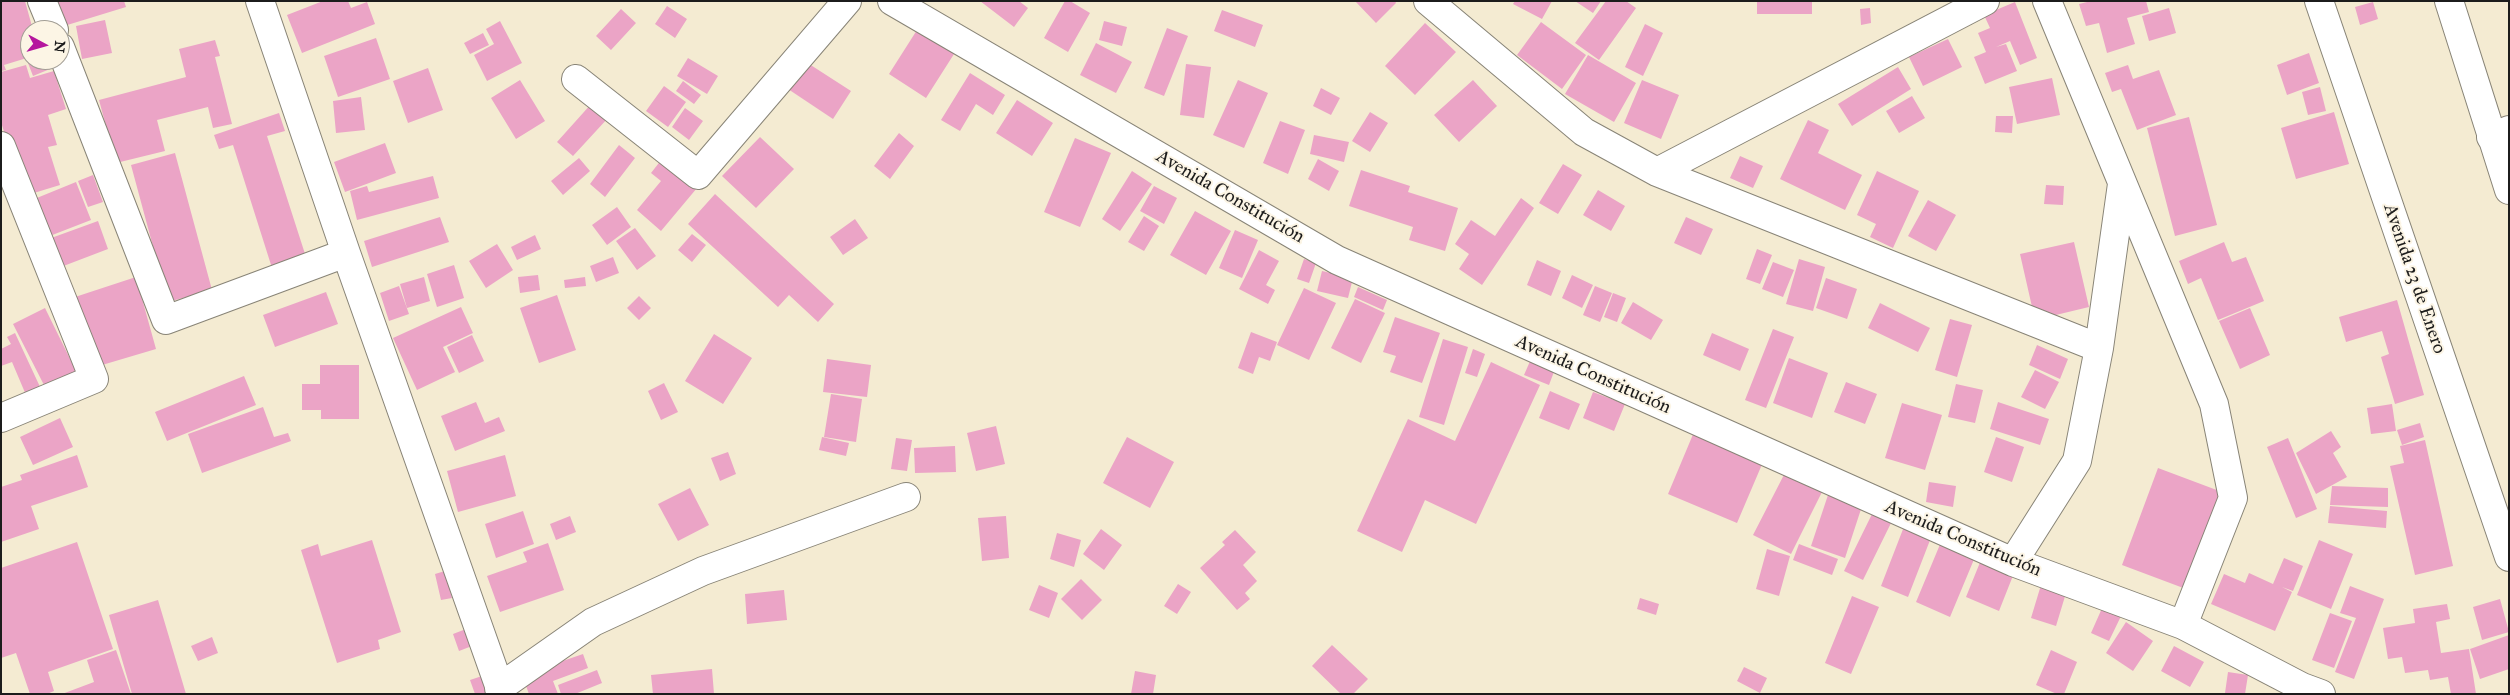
<!DOCTYPE html>
<html>
<head>
<meta charset="utf-8">
<style>
  body { margin:0 }
  #map { position:relative; width:2510px; height:695px; overflow:hidden; background:#f4ebd2; font-family:"IM FELL Great Primer",serif }
  canvas { display:block }
  .frame { position:absolute; inset:0; border:2px solid #1c1c1c; pointer-events:none }
  .north { position:absolute; left:20px; top:20px; width:50px; height:50px; box-sizing:border-box; background:#fcf5e5; border:1px solid #a29e95; border-radius:50%; rotate:96deg; font-size:14px; font-weight:700; line-height:20px; text-align:center; color:#1c1c1c }
  .north::after { content:''; display:block; margin:auto; width:18px; height:22px; background:#b5179e; clip-path:polygon(50% 0,100% 100%,50% 72%,0 100%) }
</style>
</head>
<body>
<div id="map">
<canvas width="2510" height="695"></canvas>
<div class="frame"></div>
<div class="north">N</div>
</div>
<script>
const c = document.querySelector('canvas').getContext('2d');
c.lineJoin = 'round';
function fillPath(path, color) { c.fillStyle = color; c.fill(path, 'evenodd'); }
function stroke(path, color, width, dash) { c.strokeStyle = color; c.lineWidth = width; c.lineCap = dash ? 'butt' : 'round'; c.setLineDash(dash || []); c.stroke(path); }
function label(font, color, halo, rows, align = 'center') {
  c.font = font + ' "IM FELL Great Primer",serif'; c.lineWidth = 4; c.setLineDash([]); c.textBaseline = 'middle'; c.strokeStyle = halo; c.fillStyle = color; for (const [text, x, y, turn = 0] of rows) {
    c.save(); c.translate(x, y); c.rotate((+turn || 0) * Math.PI / 180); c.textAlign = isNaN(turn) ? turn : align; if (halo) c.strokeText(text, 0, 0); c.fillText(text, 0, 0); c.restore();
  }
}
fillPath(new Path2D(`
  M1,1H25L33,30H30V57L4,65L6,70L1,71Z
  M56,1H124L126,7L64,26Z
  M323,1H348L351,8L367,2L375,24L302,53L287,15Z
  M980,1H1019L1028,8L1014,27Z
  M1065,1H1070L1090,13L1068,52L1044,38Z
  M1355,1H1395L1396,3L1376,23Z
  M1515,1H1552L1542,19L1513,4Z
  M1575,1H1601L1593,13Z
  M1606,1H1626L1636,8L1599,60L1575,43Z
  M1757,1H1812V14H1757Z
  M2091,1H2146L2149,12L2127,18L2135,44L2107,53L2099,23L2086,26L2079,4Z
  M2015,2L2037,58L2020,65L2010,41L1996,47L2006,44L2017,71L1985,84L1974,57L1986,52L1978,33L1990,28L1984,15Z
  M2373,2L2378,19L2360,25L2355,7Z
  M667,6L687,19L675,38L655,24Z
  M1870,8L1871,23L1861,25L1860,9Z
  M2169,8L2176,33L2149,41L2142,16Z
  M621,9L636,23L611,50L596,36Z
  M1222,10L1263,25L1255,47L1214,31Z
  M105,20L112,53L82,59L76,26Z
  M500,21L522,63L487,81L474,55L494,44L486,29Z
  M1104,21L1127,27L1122,46L1099,40Z
  M1541,22L1586,55L1562,89L1517,55Z
  M1425,23L1456,52L1415,95L1385,66Z
  M1645,24L1663,33L1643,76L1625,67Z
  M1167,28L1188,36L1164,96L1144,88Z
  M917,30L954,54L926,98L889,74Z
  M483,33L489,45L470,54L464,43Z
  M376,38L390,79L338,97L324,56Z
  M1948,39L1962,67L1923,86L1909,57Z
  M215,40L220,56L215,57L232,124L213,128L208,107L157,120L165,151L116,163L99,100L186,77L179,49Z
  M1096,43L1132,62L1116,93L1080,75Z
  M2309,53L2319,83L2287,95L2277,65Z
  M1588,55L1636,83L1614,122L1565,94Z
  M688,58L718,76L707,94L677,76Z
  M35,60H46L50,69L33,76L28,63Z
  M806,62L851,91L833,119L788,89Z
  M1186,64L1211,67L1204,118L1180,115Z
  M26,65L30,78L54,71L66,109L48,115L57,145L48,147L60,185L24,196L1,122V72Z
  M2128,65L2133,79L2159,70L2176,115L2137,130L2121,89L2112,92L2105,73Z
  M1898,67L1911,89L1852,126L1838,104Z
  M428,68L443,110L408,123L393,81Z
  M970,73L1005,95L993,115L976,104L960,131L941,120Z
  M2052,78L2060,115L2017,124L2009,87Z
  M520,80L545,121L516,139L491,98Z
  M1238,80L1268,93L1244,148L1213,135Z
  M1473,80L1497,106L1459,142L1434,115Z
  M1642,80L1679,95L1661,139L1624,123Z
  M683,81L701,95L694,104L676,91Z
  M664,86L686,102L668,127L646,111Z
  M2320,87L2326,111L2308,115L2302,92Z
  M1321,88L1340,98L1331,115L1313,106Z
  M1912,96L1925,118L1899,133L1886,111Z
  M361,97L365,130L336,133L333,101Z
  M1017,100L1053,123L1032,156L996,133Z
  M592,103L608,118L573,156L557,142Z
  M685,108L703,121L689,140L672,127Z
  M1370,112L1388,123L1370,152L1352,141Z
  M2334,112L2349,164L2296,179L2281,128Z
  M279,113L285,131L267,136L306,257L272,268L233,145L219,149L214,135Z
  M1996,116H2013L2012,133L1995,132Z
  M2189,117L2217,225L2175,236L2147,128Z
  M1808,120L1829,130L1818,153L1862,175L1845,210L1780,179Z
  M1280,121L1305,130L1288,174L1263,163Z
  M899,133L914,146L890,179L874,166Z
  M1314,135L1349,142L1344,162L1310,154Z
  M760,137L794,169L756,208L722,176Z
  M1075,138L1111,153L1080,227L1044,212Z
  M385,143L396,173L345,192L334,162Z
  M619,145L635,158L605,197L590,184Z
  M175,153L212,290L168,302L131,165Z
  M1740,156L1763,166L1753,188L1730,178Z
  M579,158L590,171L563,195L551,181Z
  M662,159L697,188L661,231L637,210L661,181L651,173Z
  M1318,159L1339,171L1329,191L1308,179Z
  M1563,164L1582,175L1558,214L1539,203Z
  M1361,170L1410,186L1408,192L1458,208L1445,251L1409,240L1413,227L1349,206Z
  M1132,171L1152,184L1120,231L1102,219Z
  M1877,171L1919,191L1893,248L1870,237L1876,224L1857,215Z
  M93,175L103,202L88,207L78,181Z
  M433,176L439,198L357,220L350,191L367,186L369,192Z
  M76,182L91,220L42,239L27,202Z
  M2046,185L2064,186L2063,205L2044,204Z
  M1154,186L1177,198L1164,224L1140,211Z
  M1598,190L1625,206L1611,231L1583,215Z
  M715,194L834,304L818,322L789,295L778,307L688,224Z
  M1521,198L1534,208L1482,285L1459,269L1469,254L1455,244L1471,220L1495,236Z
  M1928,200L1956,215L1936,251L1908,236Z
  M617,207L631,227L607,245L592,225Z
  M1195,211L1231,231L1206,275L1170,255Z
  M1144,216L1159,226L1144,251L1128,242Z
  M440,217L449,242L372,267L364,241Z
  M1686,217L1713,229L1701,255L1674,243Z
  M855,219L868,238L843,255L830,237Z
  M98,221L108,249L53,270L43,241Z
  M635,228L656,256L637,270L616,241Z
  M1235,230L1258,240L1242,278L1219,268Z
  M692,234L706,245L692,262L678,250Z
  M535,235L541,249L517,260L511,247Z
  M2074,242L2089,307L2035,320L2020,254Z
  M2224,242L2232,262L2246,257L2264,301L2218,320L2201,278L2188,284L2179,261Z
  M497,244L513,270L486,288L469,261Z
  M1757,249L1772,255L1760,284L1746,279Z
  M1259,250L1279,261L1266,285L1275,290L1268,304L1239,289Z
  M613,257L619,273L596,282L590,266Z
  M1304,259L1316,263L1309,283L1297,279Z
  M1799,259L1825,267L1813,311L1786,304Z
  M1537,260L1561,271L1551,296L1527,285Z
  M1773,262L1794,270L1783,297L1762,289Z
  M454,265L464,298L437,307L427,274Z
  M1322,271L1353,278L1348,298L1317,291Z
  M538,275L540,290L520,293L518,277Z
  M1572,275L1593,285L1582,308L1562,298Z
  M136,277L156,349L92,368L72,298Z
  M424,277L430,301L407,308L400,284Z
  M585,277L586,286L565,288L564,280Z
  M1826,278L1857,289L1847,319L1816,308Z
  M399,286L409,314L389,321L380,293Z
  M1595,286L1612,293L1600,322L1583,315Z
  M1358,287L1387,300L1383,310L1354,297Z
  M1304,288L1336,303L1309,360L1277,345Z
  M326,292L338,324L275,347L263,315Z
  M1613,293L1626,298L1617,322L1604,317Z
  M557,295L576,350L539,363L520,308Z
  M639,296L651,308L639,320L627,308Z
  M1355,299L1385,313L1361,363L1331,348Z
  M2397,300L2424,395L2395,404L2381,357L2389,354L2382,331L2346,342L2339,317Z
  M1633,302L1663,320L1651,340L1621,323Z
  M1880,303L1930,328L1918,352L1868,328Z
  M461,307L473,333L443,347L455,372L417,390L393,338Z
  M45,308L77,373L46,389L13,324Z
  M2250,308L2270,355L2240,369L2219,321Z
  M1395,317L1440,333L1422,383L1390,372L1396,356L1383,352Z
  M1950,319L1972,325L1957,377L1935,370Z
  M1773,329L1794,337L1766,408L1745,400Z
  M1251,332L1277,342L1270,361L1259,357L1253,374L1238,368Z
  M15,333L41,389L26,395L12,362L1,366V349L11,344L7,337Z
  M1712,333L1749,349L1740,371L1703,355Z
  M714,334L752,358L723,404L685,381Z
  M472,335L484,361L459,373L447,347Z
  M1443,339L1468,347L1444,425L1419,417Z
  M2037,345L2068,359L2060,379L2029,365Z
  M1473,349L1485,354L1477,377L1465,373Z
  M1789,358L1828,373L1812,418L1773,403Z
  M827,359L871,365L867,397L823,392Z
  M1531,359L1555,369L1549,385L1524,375Z
  M1491,362L1540,385L1476,524L1425,500L1402,552L1357,531L1408,419L1455,441Z
  M320,365H359V419H321V410H302V384H320Z
  M2035,370L2059,382L2045,409L2021,397Z
  M244,376L256,405L167,441L155,412Z
  M1846,382L1877,394L1865,424L1834,412Z
  M664,383L678,412L661,420L648,391Z
  M1956,384L1983,390L1975,423L1948,417Z
  M1550,391L1580,404L1569,430L1539,418Z
  M1593,392L1625,404L1614,431L1583,418Z
  M831,394L862,399L856,442L824,437Z
  M476,402L485,423L499,417L505,431L455,451L441,416Z
  M1998,402L2049,419L2040,445L1990,429Z
  M1902,403L1942,415L1925,470L1885,458Z
  M2392,404L2396,431L2371,434L2367,408Z
  M263,407L274,437L288,433L291,441L202,473L188,434Z
  M60,418L73,447L33,465L20,437Z
  M2420,423L2424,437L2402,445L2397,430Z
  M996,426L1005,464L976,471L967,433Z
  M2331,431L2341,447L2333,453L2347,477L2316,494L2296,453Z
  M1694,432L1763,462L1737,523L1668,494Z
  M822,437L849,443L846,456L819,450Z
  M1127,437L1174,462L1150,508L1103,483Z
  M1996,437L2024,447L2012,482L1984,472Z
  M896,438L912,440L907,471L891,469Z
  M2288,438L2317,509L2296,518L2267,447Z
  M2425,440L2453,566L2415,575L2390,466L2404,463L2400,446Z
  M955,446L956,472L915,473L914,448Z
  M728,452L736,474L720,481L711,458Z
  M77,455L88,487L31,506L39,529L1,542V487L22,480L20,475Z
  M505,455L516,496L458,512L447,471Z
  M1788,467L1825,486L1791,554L1753,535Z
  M2158,468L2222,492L2186,589L2122,565Z
  M1929,482L1956,486L1953,507L1926,502Z
  M2332,486L2388,488V507L2330,505Z
  M690,488L709,525L678,541L658,504Z
  M1830,489L1864,500L1845,558L1811,546Z
  M2330,506L2387,511L2386,528L2328,523Z
  M523,511L534,544L496,558L485,524Z
  M1873,512L1892,521L1863,580L1844,571Z
  M570,516L576,532L556,540L550,524Z
  M1006,516L1009,558L982,561L978,518Z
  M1905,524L1932,535L1908,597L1881,586Z
  M1101,529L1122,545L1104,570L1083,554Z
  M1235,530L1256,552L1243,565L1257,581L1245,593L1250,599L1237,610L1200,568L1225,545L1222,542Z
  M1057,533L1081,540L1074,567L1050,559Z
  M372,540L401,632L378,640L380,649L337,663L301,550L318,544L321,556Z
  M2319,540L2353,554L2331,609L2297,595Z
  M77,542L113,649L48,672L54,691L47,694H30L16,653L1,658V568Z
  M1941,542L1975,557L1950,617L1916,602Z
  M548,543L564,590L500,612L487,576L527,562L523,552Z
  M1799,544L1838,559L1832,575L1793,560Z
  M1767,549L1790,556L1779,596L1756,589Z
  M1983,555L2016,568L1999,611L1966,597Z
  M2284,558L2303,566L2293,591L2282,587L2292,592L2275,631L2211,604L2224,574L2245,583L2249,573L2273,584Z
  M445,571L452,598L441,600L435,574Z
  M1081,579L1102,600L1082,620L1061,599Z
  M1178,584L1191,592L1177,614L1164,606Z
  M1039,585L1058,593L1049,618L1029,610Z
  M2041,585L2066,593L2056,626L2031,618Z
  M2350,586L2384,599L2354,679L2335,672L2356,618L2340,613Z
  M784,590L787,620L747,624L745,594Z
  M1852,596L1879,607L1851,674L1825,663Z
  M1640,598L1659,604L1656,615L1637,609Z
  M2500,599L2509,632L2482,640L2473,607Z
  M158,600L186,694H132L109,615Z
  M2447,604L2450,619L2436,622L2441,653L2469,649L2476,694H2451L2448,677L2430,680L2428,670L2405,673L2402,657L2388,659L2383,628L2415,623L2413,609Z
  M2103,606L2122,614L2109,641L2091,633Z
  M2330,613L2352,621L2334,668L2312,660Z
  M2126,622L2153,641L2133,671L2106,653Z
  M466,629L472,646L459,651L453,634Z
  M2509,635V669L2480,679L2470,649Z
  M212,637L218,653L198,661L191,646Z
  M1332,645L1368,679L1353,694H1341L1312,666Z
  M2174,646L2204,662L2190,687L2161,671Z
  M116,650L131,694H62L94,682L87,660Z
  M2051,650L2077,662L2064,694H2057L2036,685Z
  M583,654L588,668L553,681L558,694H529L522,675Z
  M1744,667L1767,678L1760,693L1737,681Z
  M712,669L714,694H653L651,675Z
  M597,670L602,683L575,694H561L558,685Z
  M1135,671L1156,675L1153,694H1131Z
  M2228,672L2248,675L2245,694L2225,693Z
  M485,675L491,694H475L470,680Z`), '#eba4c6');
const minor = new Path2D(`
  M42,1L54,30
  M260,1L346,253L502,694
  M892,1L1337,260L2013,562L2183,625L2302,687L2321,694
  M1428,1L1584,132L1657,172L2099,348
  M2047,1L2214,404L2233,498L2183,625
  M60,47L166,320L346,253
  M576,79L698,175L847,1
  M2491,137L2509,130
  M1,146L94,379L1,418
  M1657,172L1985,1
  M2013,562L2077,461L2099,348L2122,184
  M499,688L593,622L703,571L906,497`);
const major = new Path2D(`
  M2319,1L2509,557
  M2449,1L2509,190`);
stroke(minor, '#888477', 30);
stroke(major, '#888477', 30);
stroke(minor, '#fff', 28);
stroke(major, '#fff', 28);
label('19px', '#1c1c1c', '#fcf5e5', [
  ["Avenida Constitución",1230,197,30],
  ["Avenida 23 de Enero",2414,279,71],
  ["Avenida Constitución",1593,375,24],
  ["Avenida Constitución",1963,539,23]
]);
</script>
</body>
</html>
